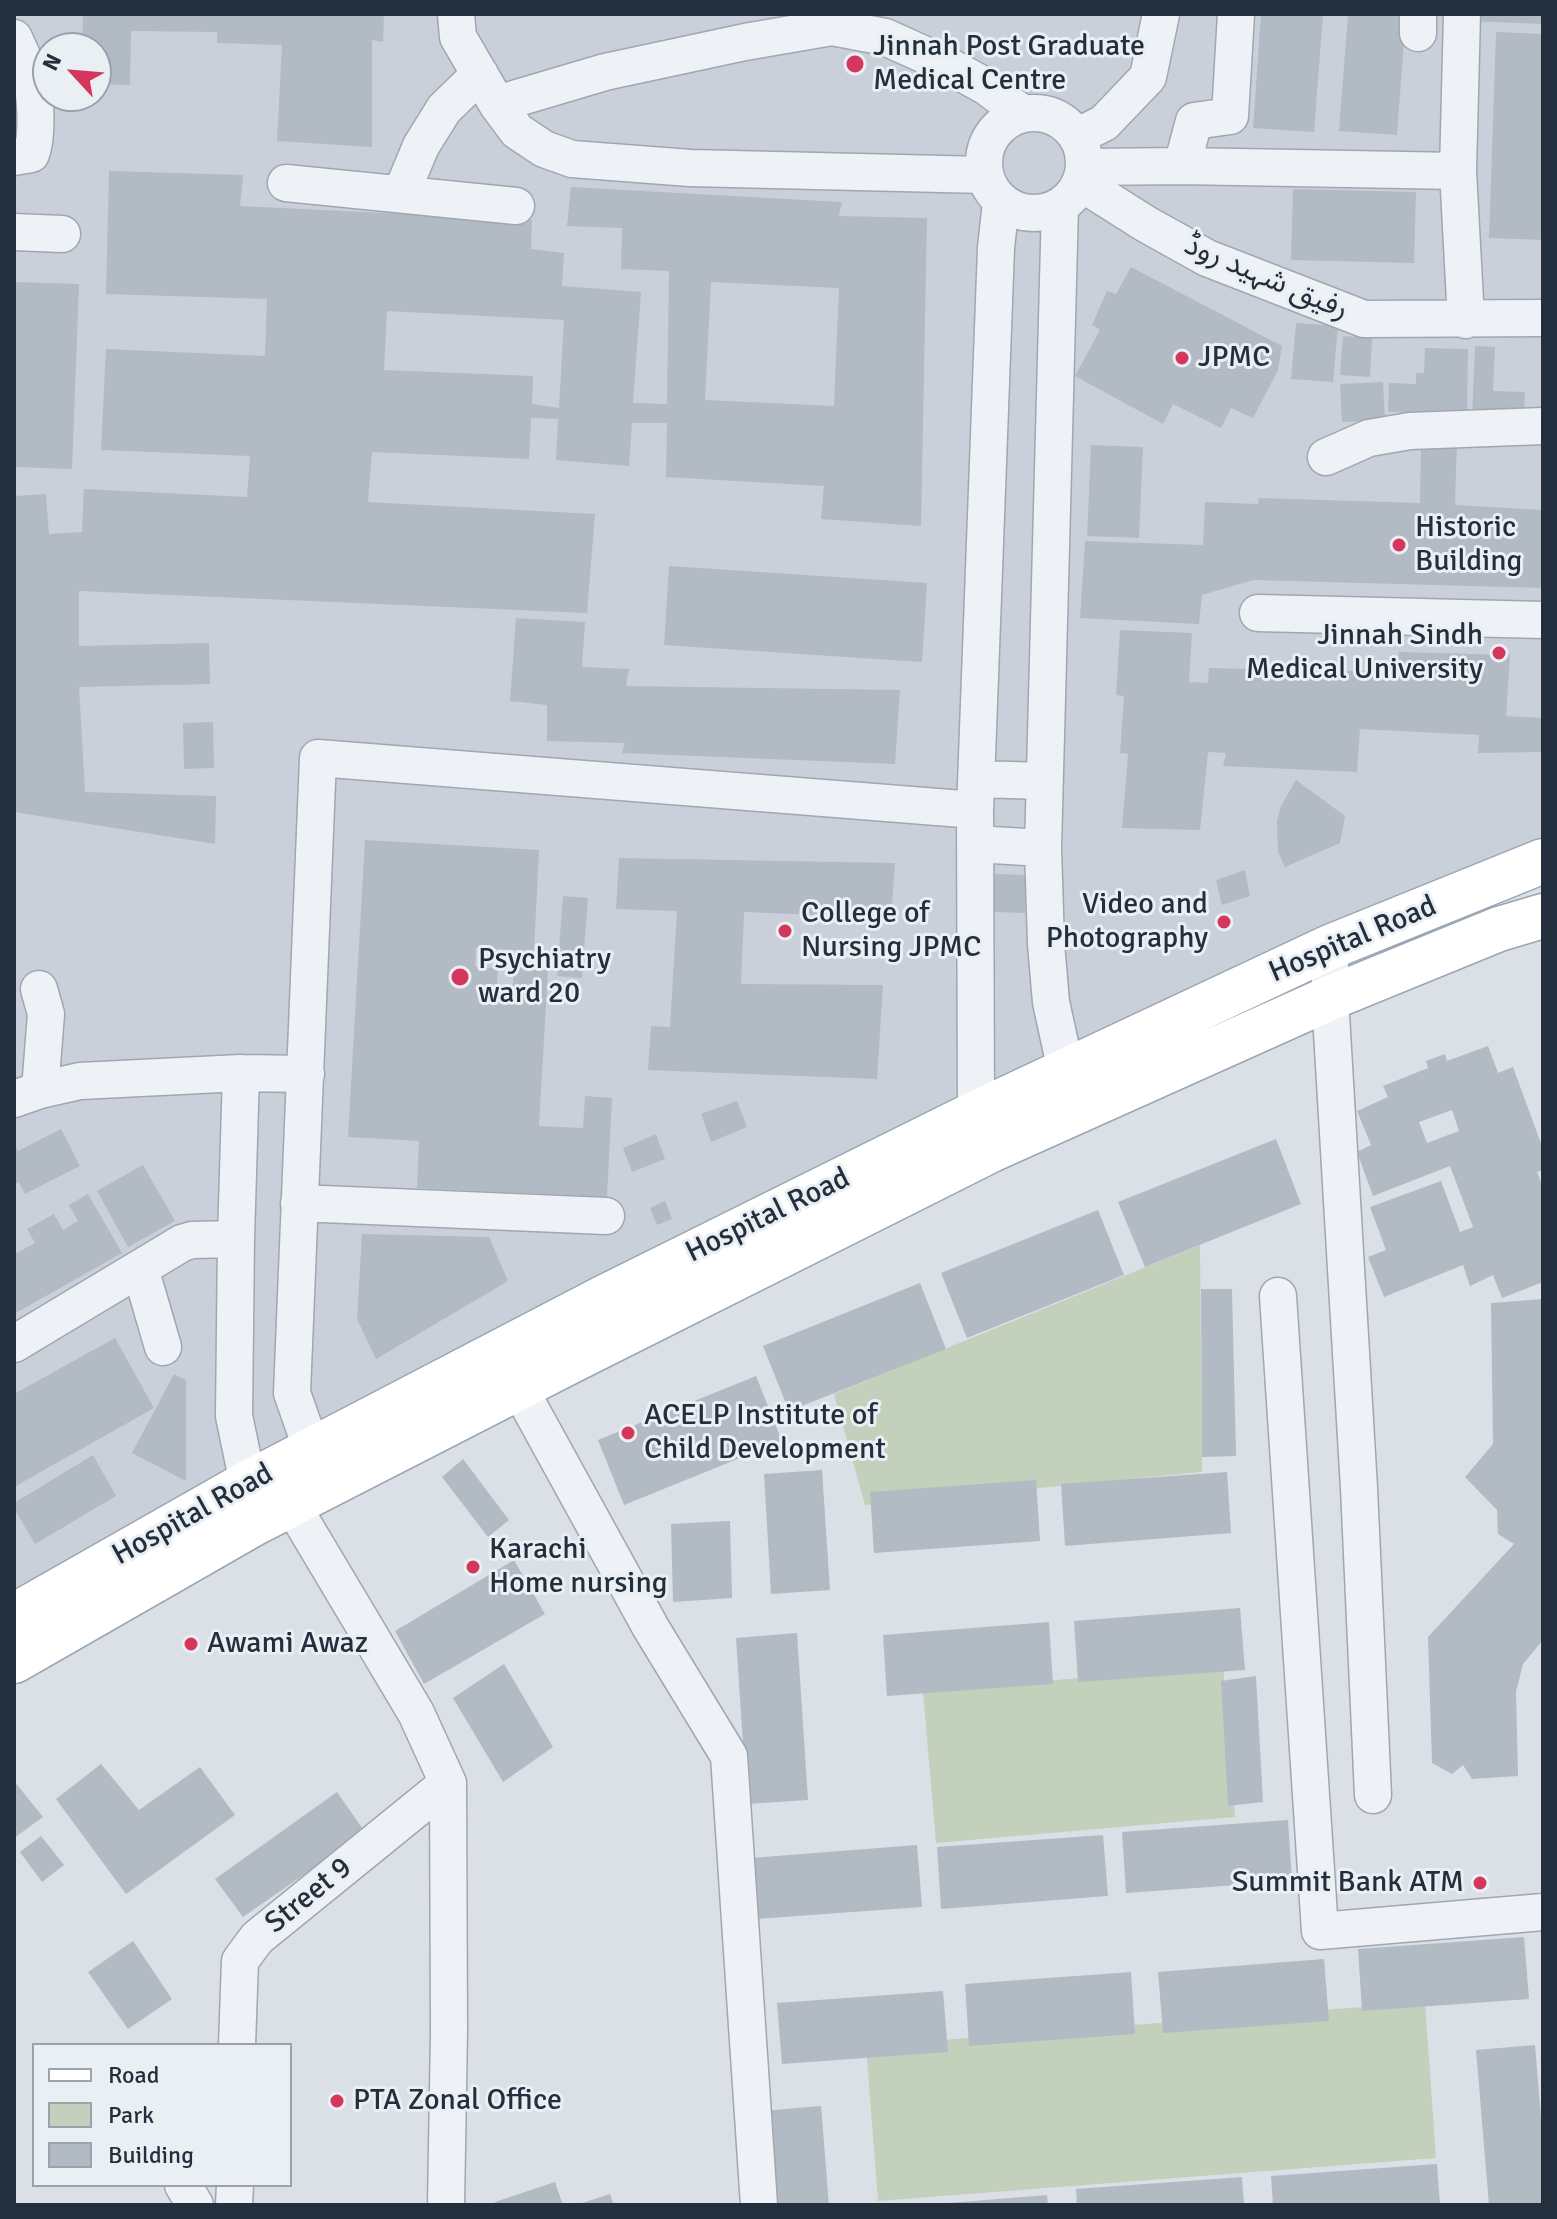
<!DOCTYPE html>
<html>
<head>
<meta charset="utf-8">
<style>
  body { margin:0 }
  #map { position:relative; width:1557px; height:2219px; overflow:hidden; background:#dbe0e6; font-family:Signika,sans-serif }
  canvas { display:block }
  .frame { position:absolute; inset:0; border:16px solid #242f3d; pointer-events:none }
  .legend { position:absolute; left:32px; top:2043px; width:260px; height:144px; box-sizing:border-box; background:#eaeff4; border:2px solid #9ba2ab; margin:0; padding:10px 14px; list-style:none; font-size:24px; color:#242f3d }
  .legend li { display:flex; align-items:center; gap:16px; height:40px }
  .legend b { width:40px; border:2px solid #9ba2ab }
  .north { position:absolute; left:32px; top:32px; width:80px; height:80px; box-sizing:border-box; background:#eaeff4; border:2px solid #9ba2ab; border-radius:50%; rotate:296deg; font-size:22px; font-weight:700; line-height:32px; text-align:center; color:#242f3d }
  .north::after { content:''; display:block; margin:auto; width:28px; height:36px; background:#d4375b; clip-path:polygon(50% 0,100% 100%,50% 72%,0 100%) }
</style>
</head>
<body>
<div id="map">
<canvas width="1557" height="2219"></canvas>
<div class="frame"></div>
<ul class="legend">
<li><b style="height:10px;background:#fff"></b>Road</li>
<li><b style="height:22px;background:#c3d1bc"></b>Park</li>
<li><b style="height:22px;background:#b2bac3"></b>Building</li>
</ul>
<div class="north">N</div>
</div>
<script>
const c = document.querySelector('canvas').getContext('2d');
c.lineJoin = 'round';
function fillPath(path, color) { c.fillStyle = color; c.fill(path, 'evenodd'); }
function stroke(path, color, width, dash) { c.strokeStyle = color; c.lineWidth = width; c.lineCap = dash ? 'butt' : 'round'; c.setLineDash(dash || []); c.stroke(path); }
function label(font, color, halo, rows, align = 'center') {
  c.font = font + ' Signika,"Noto Sans Arabic",sans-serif'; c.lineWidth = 6; c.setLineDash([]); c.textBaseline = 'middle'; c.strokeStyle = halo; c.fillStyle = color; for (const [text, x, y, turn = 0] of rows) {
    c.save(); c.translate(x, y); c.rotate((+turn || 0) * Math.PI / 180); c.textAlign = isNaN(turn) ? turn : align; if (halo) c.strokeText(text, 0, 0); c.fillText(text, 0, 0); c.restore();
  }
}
fillPath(new Path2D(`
  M14,14H1543V861L14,1616ZM48,48H96V96H48Z`), '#c9d0d9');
fillPath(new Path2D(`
  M1200,1245L1202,1472L865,1505L834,1394Z
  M1223,1665L1235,1817L936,1843L923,1692Z
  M1425,2002L1436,2158L878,2201L866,2046Z`), '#c3d1bc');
fillPath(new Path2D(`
  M83,14H384L383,42L372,40V147L277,141L282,45L217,43V32L131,31L130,85L96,84V48H82Z
  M1261,14H1323L1314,132L1253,128Z
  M1348,14H1406L1397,135L1339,131Z
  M1467,14H1543V24L1467,21Z
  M1496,32L1543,34V240L1489,238Z
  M109,171L243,175L240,206L532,220L531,249L564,253L562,286L641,292L633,403L667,404L669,271L621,269L622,228L567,226L571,187L842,202L839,216L927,218L921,526L821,519L824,486L666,477L667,423H632L629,466L556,460L558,419L531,418L529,459L372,452L368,502L595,514L587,613L79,591V646L209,643L210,684L79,687L85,792L216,796L215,844L14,812V496L46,494L49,534L82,532L84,489L247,497L250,456L101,450L106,349L265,356L267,299L106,294ZM711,282L839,288L834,406L705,400ZM387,311L564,320L559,408L532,404L533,376L384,370Z
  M1293,189L1416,192L1414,263L1291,260Z
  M1131,267L1282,346L1278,370L1253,418L1231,408L1221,428L1173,404L1163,424L1075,376L1100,330L1092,325L1107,291L1116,294Z
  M14,282L79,284L72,469L14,467Z
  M1296,323L1338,326L1333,382L1291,379Z
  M1343,336L1372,338L1370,377L1340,375Z
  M1475,346L1495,347L1493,391L1525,392L1524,418L1472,417Z
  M1425,348L1468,349L1467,414L1388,412L1389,383L1416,384V373H1424Z
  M1383,382L1385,420L1342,422L1340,384Z
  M1421,441H1457L1455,505L1543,510V588L1253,580L1202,595L1199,624L1080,618L1085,541L1203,545L1205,502L1258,504L1259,498L1420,503Z
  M1091,445L1143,447L1139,538L1087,536Z
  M669,566L927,583L922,662L664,645Z
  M516,618L585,622L582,667L629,669L626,686L900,690L895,764L622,753L625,743L547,741V705L510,701Z
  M1120,630L1192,633L1189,682L1208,683L1209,668L1398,672L1399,652L1510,655L1506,716L1543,718V752L1478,753L1479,735L1360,729L1357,772L1223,766L1226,753L1208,752L1200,830L1122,828L1128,754L1120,753L1124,696L1116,695Z
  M213,722L214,768L184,769L183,723Z
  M1296,780L1345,816L1340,843L1285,867L1278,852L1277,821L1281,806Z
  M365,840L539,850L534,951L476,948L475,967L498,968L496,995L512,996L514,967L548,969L539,1126L583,1128L585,1096L612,1098L607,1197L417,1188L419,1141L348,1137Z
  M619,858L895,863L891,918L744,912L741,984L883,985L877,1079L648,1070L651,1026L670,1027L677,911L616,909Z
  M1245,870L1250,896L1222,905L1216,880Z
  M995,874L1026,875L1025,913L993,912Z
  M563,896L588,898L582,978L557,976Z
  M1488,1046L1498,1073L1513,1067L1543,1149V1170L1537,1172L1543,1187V1282L1502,1298L1493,1275L1470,1286L1463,1265L1384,1297L1368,1257L1386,1250L1370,1207L1441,1181L1460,1232L1473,1227L1450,1166L1373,1196L1357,1152L1371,1145L1357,1111L1388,1097L1383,1086L1428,1068L1426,1061L1445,1054L1447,1061ZM1452,1110L1459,1131L1427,1143L1419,1122Z
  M737,1101L747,1127L711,1142L701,1114Z
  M61,1129L80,1166L25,1194L19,1182L14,1185V1144L18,1151Z
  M656,1134L665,1159L632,1172L623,1148Z
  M1276,1139L1301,1204L1145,1267L1118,1202Z
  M143,1165L175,1221L128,1247L97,1191Z
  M88,1194L122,1253L14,1314V1248L17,1253L35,1243L27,1229L54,1214L63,1230L78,1221L69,1205Z
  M665,1201L672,1219L657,1225L650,1208Z
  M1098,1210L1124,1275L967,1338L941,1273Z
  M362,1234L489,1237L508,1281L376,1359L357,1319Z
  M920,1283L946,1349L789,1411L763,1346Z
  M1201,1289H1232L1236,1456L1202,1457Z
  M1543,1299V1640L1523,1664L1516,1692L1518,1776L1472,1779L1463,1765L1452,1774L1432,1763L1428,1637L1514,1544L1498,1534L1497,1510L1465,1477L1493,1444L1491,1303Z
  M115,1338L154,1408L14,1487V1394Z
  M174,1374L186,1380V1481L132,1453Z
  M756,1376L782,1441L624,1505L598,1440Z
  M93,1455L116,1496L35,1544L14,1508V1503Z
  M463,1459L509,1520L488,1537L442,1477Z
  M822,1470L830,1590L771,1594L764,1474Z
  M1227,1472L1231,1533L1065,1546L1061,1484Z
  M1036,1480L1040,1541L874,1553L870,1492Z
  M730,1521L732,1598L673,1602L671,1524Z
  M514,1560L545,1614L424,1684L395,1631Z
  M1240,1608L1245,1670L1078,1682L1074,1621Z
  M1049,1622L1053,1684L887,1696L883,1635Z
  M797,1633L808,1800L747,1804L736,1638Z
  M504,1664L553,1747L503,1782L453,1698Z
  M1256,1676L1263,1802L1228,1806L1221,1681Z
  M101,1764L139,1810L200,1767L235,1815L126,1894L56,1799Z
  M14,1781L43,1817L14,1838Z
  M337,1792L365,1832L243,1917L215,1879Z
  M1288,1820L1292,1881L1126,1893L1122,1832Z
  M1103,1835L1108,1896L941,1909L937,1847Z
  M41,1836L64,1865L42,1882L20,1852Z
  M917,1845L922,1907L756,1919L751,1858Z
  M1524,1937L1529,1999L1362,2011L1358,1949Z
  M133,1941L172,1999L128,2029L88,1972Z
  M1324,1959L1329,2021L1163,2033L1158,1972Z
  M1131,1972L1135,2034L969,2046L965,1984Z
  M943,1991L948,2052L782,2064L777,2003Z
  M1535,2045L1543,2142V2205H1489L1476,2050Z
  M821,2106L829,2205H770L762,2111Z
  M1437,2164L1440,2205H1273L1271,2176Z
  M1242,2177L1244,2205H1077L1076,2189Z
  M555,2182L563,2205H496L495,2202Z
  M610,2194L614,2205H579V2204Z
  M1047,2195L1048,2205H949V2203Z`), '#b2bac3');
const minor = new Path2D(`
  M456,14L458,37L497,104L517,131L544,149L572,159L690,168L985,175
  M1462,14L1458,171L1466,320
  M1418,33V14
  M14,38C19,50 26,63 30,75C36,93 38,136 31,154L14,157
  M497,104L605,72L745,42L832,27L885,37L945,64L987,87L1023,114
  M984 163a50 50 0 1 1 100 0a50 50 0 1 1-100 0Z
  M1078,136L1104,123L1148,77L1161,14
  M1182,166L1194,121L1230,116L1236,14
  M1085,167L1182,166L1458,171
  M286,183L516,206
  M1081,183L1146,224L1207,258L1364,319L1543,318
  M401,194L421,146L444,109L480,74
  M1060,206L1043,848L1046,944L1051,1002L1066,1071
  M14,232L62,234
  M1326,457L1369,438L1410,431L1543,426
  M1258,613L1543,620
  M977,779L1044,781
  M975,844L1043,848
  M1330,947V998L1359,1488L1373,1795
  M39,989L46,1014L40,1090
  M241,1073L236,1239L234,1416L248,1483
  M14,1099L40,1090L80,1081L241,1073L306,1074
  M976,1113L975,810L996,248L1001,202
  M299,1203L606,1216
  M140,1268L163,1347
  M1278,1296L1320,1931L1543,1912
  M14,1344L182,1243L192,1240L236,1239
  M519,1388L651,1628L729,1756L759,2205
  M312,1450L292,1393L318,758L975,810
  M292,1505L416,1713L448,1783L449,2031L446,2205
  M237,2045L240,1961L257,1938L448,1783
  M183,2185L195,2205
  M234,2205L235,2185`);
const major = new Path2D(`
  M14,1616L248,1483L603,1298L976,1113L1330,947L1543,861
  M14,1661L253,1524L569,1362L991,1150L1330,998L1499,929L1543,916`);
stroke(minor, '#a0a7b0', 39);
stroke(major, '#9aa6b3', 47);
stroke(minor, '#eef1f5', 36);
stroke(major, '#fff', 44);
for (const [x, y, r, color] of [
  [855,64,10,"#d4375b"],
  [1182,358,8,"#d4375b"],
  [1399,545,8,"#d4375b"],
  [1499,653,8,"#d4375b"],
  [1224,922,8,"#d4375b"],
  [785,931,8,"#d4375b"],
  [460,977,10,"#d4375b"],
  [628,1433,8,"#d4375b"],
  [473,1567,8,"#d4375b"],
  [191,1644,8,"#d4375b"],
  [1480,1883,8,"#d4375b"],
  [337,2101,8,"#d4375b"]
]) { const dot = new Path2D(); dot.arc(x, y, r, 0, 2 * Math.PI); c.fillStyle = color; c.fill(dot); stroke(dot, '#eaeff4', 3); }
label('30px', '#242f3d', '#eaeff4', [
  ["Jinnah Post Graduate",873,47],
  ["Medical Centre",873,81],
  ["JPMC",1198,358],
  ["Historic",1415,528],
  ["Building",1415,562],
  ["Jinnah Sindh",1483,636,"right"],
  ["Medical University",1483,670,"right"],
  ["Video and",1208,905,"right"],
  ["Photography",1208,939,"right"],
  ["College of",801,914],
  ["Nursing JPMC",801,948],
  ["Psychiatry",478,960],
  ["ward 20",478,994],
  ["ACELP Institute of",644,1416],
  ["Child Development",644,1450],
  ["Karachi",489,1550],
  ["Home nursing",489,1584],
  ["Awami Awaz",207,1644],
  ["Summit Bank ATM",1464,1883,"right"],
  ["PTA Zonal Office",353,2101]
], 'left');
label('30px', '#242f3d', '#eaeff4', [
  ["رفیق شہید روڈ",1266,278,23],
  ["Hospital Road",1353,940,-23],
  ["Hospital Road",768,1216,-26],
  ["Hospital Road",193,1515,-29],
  ["Street 9",309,1896,-39]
]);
</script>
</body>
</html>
